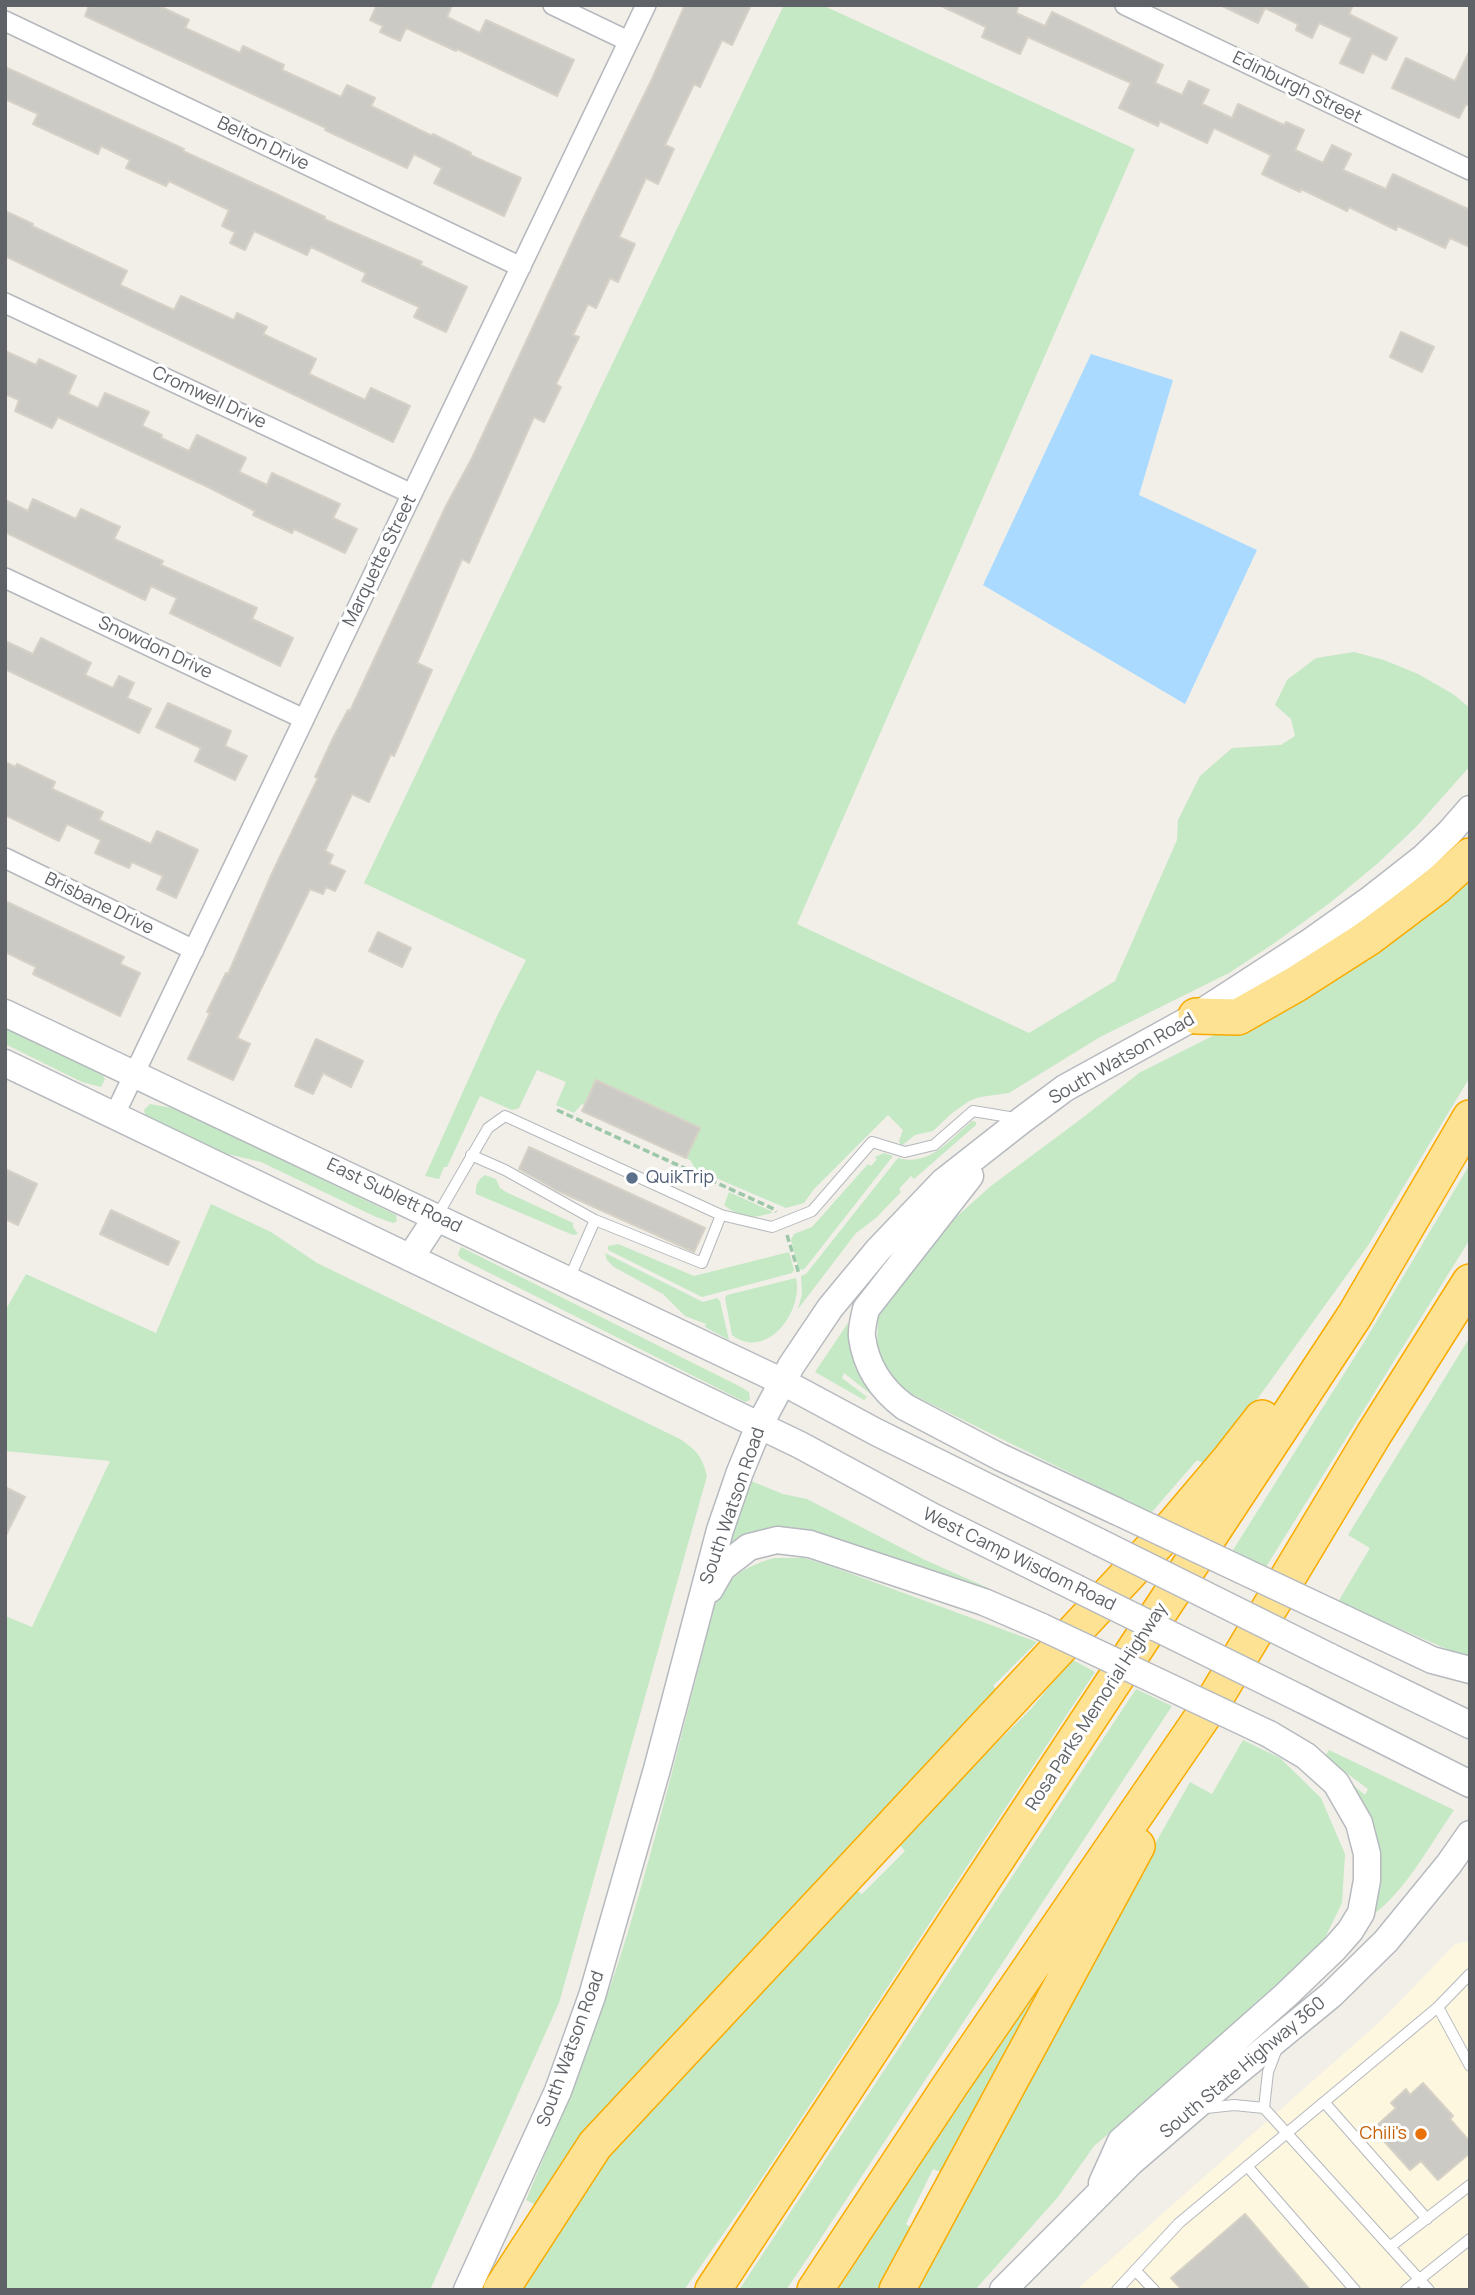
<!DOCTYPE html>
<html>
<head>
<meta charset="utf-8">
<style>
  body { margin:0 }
  #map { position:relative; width:1475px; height:2295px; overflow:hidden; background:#f1efe8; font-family:Manrope,sans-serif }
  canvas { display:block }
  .frame { position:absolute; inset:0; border:7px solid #5f6368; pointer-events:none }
</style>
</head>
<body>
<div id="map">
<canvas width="1475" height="2295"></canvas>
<div class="frame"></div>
</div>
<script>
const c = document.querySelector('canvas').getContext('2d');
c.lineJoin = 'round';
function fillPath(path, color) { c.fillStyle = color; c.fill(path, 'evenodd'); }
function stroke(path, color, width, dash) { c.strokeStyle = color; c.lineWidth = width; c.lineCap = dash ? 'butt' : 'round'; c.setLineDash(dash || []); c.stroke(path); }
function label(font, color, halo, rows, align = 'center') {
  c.font = font + ' Manrope,sans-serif'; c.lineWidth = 6; c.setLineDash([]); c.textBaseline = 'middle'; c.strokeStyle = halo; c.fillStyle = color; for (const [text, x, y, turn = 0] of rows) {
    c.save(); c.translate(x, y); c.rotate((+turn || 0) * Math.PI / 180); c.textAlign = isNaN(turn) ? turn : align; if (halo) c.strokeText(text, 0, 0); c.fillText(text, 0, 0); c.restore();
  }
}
fillPath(new Path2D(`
  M1470,1941V2290H1076L1383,2019L1455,1944Z`), '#fef7e0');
fillPath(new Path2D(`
  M784,5H822L1135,149L797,924L1029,1033L1115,981L1177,840L1178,820L1200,776L1232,748L1281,745L1295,736L1291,719L1275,705L1287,680L1316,658L1354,652L1384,660L1418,674L1453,694L1470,708V766L1416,827L1377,864L1331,902L1273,944L1229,973L1100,1037L1009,1093L980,1097L969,1101L951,1114L933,1131L915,1135L901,1146L899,1141L903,1130L888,1115L814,1189L804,1203L786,1208L695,1169L691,1161L686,1158L700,1128L596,1080L584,1105L582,1104L574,1113L556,1105L566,1082L537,1070L519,1108L512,1110L480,1096L447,1167H444L439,1179L425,1176L497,1016L526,960L364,883Z
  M1470,871V1077L1367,1247L1209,1466L1197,1460L1151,1513L903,1390L884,1367L877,1348L878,1316L888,1291L926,1244L991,1186L1085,1116L1139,1073L1278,1003Z
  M5,1027L102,1074L105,1079L101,1087L82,1082L5,1044Z
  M150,1104L172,1108L206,1123L396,1215L397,1221L393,1223L376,1217L261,1162L211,1150L146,1117L144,1110Z
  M972,1121L976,1122V1125L914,1179L911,1176L899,1189L901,1192L876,1218L856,1233L798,1309L802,1294L801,1276L806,1274L898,1158C930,1167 949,1140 972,1121Z
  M884,1153L893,1156L806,1267L803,1270L799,1269L791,1240L794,1234L812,1227L868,1164L871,1166L877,1159L875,1157Z
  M1470,1164V1239L1266,1567L1233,1550L1366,1339Z
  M485,1175L496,1179L500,1188L506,1192L573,1223V1227L578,1234L573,1235L476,1194C475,1186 478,1179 485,1175Z
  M729,1192L771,1211L772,1213C750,1219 743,1219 724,1205Z
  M211,1204L271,1232L317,1263L680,1439C697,1451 702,1456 707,1476L559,2003L430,2290H5V1616L32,1627L110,1461L5,1451V1311L26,1274L156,1333Z
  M618,1244L694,1276L789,1252L794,1270L792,1273L702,1297L608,1250V1246Z
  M461,1247L739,1386L749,1392L750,1400L745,1402L460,1258L458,1254Z
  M605,1253L703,1302L717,1298L720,1301L729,1340L705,1327L706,1324L685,1316L663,1294L614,1267L607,1260Z
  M796,1278C804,1310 767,1362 732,1335L725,1298L727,1295Z
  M848,1323L851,1351L872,1395L844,1373L842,1378L867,1397L864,1400L815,1372Z
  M1470,1337V1659L1338,1602L1370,1548L1348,1535Z
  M751,1481L783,1494L807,1499L923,1559L988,1588L987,1592L894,1558L813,1534L730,1544Z
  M774,1558H804L830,1566L1037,1642L993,1686L1002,1695L879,1820L647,2063L601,2118L538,2206L526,2200C563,2112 600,2024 628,1932C660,1825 686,1716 714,1608C726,1578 743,1567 774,1558Z
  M1071,1659L1095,1672L756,2187L684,2290H509L615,2138L808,1934L834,1916L857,1891L862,1894L905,1851L899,1844L919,1820L1032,1708Z
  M1136,1689L1172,1706L809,2256L786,2290H739Z
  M1243,1740L1280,1758L1321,1798L1345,1854L1342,1903L1319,1950L1231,2030L1094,2146L1058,2197L975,2290H914L1116,1913L1190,1782L1212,1794Z
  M1329,1750L1454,1810C1432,1842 1403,1895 1371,1916L1347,1780L1365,1795L1368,1789L1325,1757Z
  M1075,1925L941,2172L933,2169L906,2224L915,2231L882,2290H838Z`), '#c5e8c5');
fillPath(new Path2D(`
  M1091,354L1173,380L1139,495L1257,550L1185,704L983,585Z`), '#aadaff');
const building = new Path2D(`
  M89,5H157L189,20L185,28L240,53L243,46L284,65L282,70L341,97L347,85L375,98L371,106L432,136L433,134L471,153L470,155L521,178L504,216L434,183L442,168L414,154L407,168L325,130L326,128L85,16Z
  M377,5H452L447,17L480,33L486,20L574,60L557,96L457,49L456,51L406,28L400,41L380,32L383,26L370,20Z
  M685,5H751L732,45L722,40L700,87L694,84L665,145L674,149L658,184L646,178L619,237L635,244L618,282L610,278L596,308L588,304L573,335L579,337L556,384L561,387L544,422L534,417L469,563L462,559L417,663L432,670L394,756L391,754L369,802L352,794L325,851L333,855L329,864L345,871L335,891L326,887L323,894L310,889L237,1038L250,1044L233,1080L188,1059L210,1013L207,1012L226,973L228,974L273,871L318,778L315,777L333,738L348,710L350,711L446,506L472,458L583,219L652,79Z
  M939,5H1019L1016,13L1045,26L1052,12L1163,65L1155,83L1182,95L1189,81L1209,90L1202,104L1232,118L1238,104L1284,125L1286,122L1304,130L1295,150L1323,163L1332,145L1351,154L1343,170L1386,189L1393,174L1470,210V247L1450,238L1445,248L1398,226L1396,230L1349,207L1347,211L1301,189L1300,192L1262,174L1271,155L1214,128L1207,143L1160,121L1158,126L1119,108L1131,83L1028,37L1020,54L982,37L986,27Z
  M1220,5H1353L1349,14L1397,38L1386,60L1372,53L1363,73L1340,63L1352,38L1319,23L1312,38L1296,30L1298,24L1265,8L1258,23Z
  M1470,50V106L1466,104L1459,118L1392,88L1406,58L1455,81Z
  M5,67L184,149L183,151L272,192L325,217L324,219L422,262L420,265L467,287L446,332L414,317L419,307L362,281L366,273L311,247L307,255L254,231L245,250L230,243L235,232L222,226L229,210L169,181L166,186L126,168L130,160L101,146L98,154L33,124L38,114L5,99Z
  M5,211L33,224L32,226L127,271L120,285L174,310L181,296L234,320L237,313L267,327L263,334L316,359L309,374L365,400L371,388L410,406L393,442L5,256Z
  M1401,332L1434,347L1422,372L1390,357Z
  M5,351L36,365L39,359L76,376L68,394L98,408L105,393L149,412L142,426L162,435L161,438L189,451L197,435L246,458L239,472L267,485L272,473L340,504L333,518L357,529L345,553L294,529L292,533L253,515L255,511L210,488L58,417L52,428L15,411L19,400L5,394Z
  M33,499L76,519L81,509L120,527L114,539L163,561L161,565L257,608L252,619L293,638L280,666L170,613L177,598L151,586L145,600L5,532V500L28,511Z
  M41,638L91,663L85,675L113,688L119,676L134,683L127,698L151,709L139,733L5,669V641L33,654Z
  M168,703L231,731L225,746L247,756L235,780L195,761L201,748L156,727Z
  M5,762L15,767L17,764L55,782L52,789L103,812L99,820L151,844L157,831L198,850L176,898L157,889L163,876L132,862L129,868L95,853L101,840L67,824L59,841L5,815Z
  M5,901L124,957L120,964L140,973L120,1016L33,974L36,967L5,952Z
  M378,932L411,948L402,967L369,951Z
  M316,1039L363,1061L351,1087L323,1073L313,1094L295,1086Z
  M596,1080L700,1128L686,1158L582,1111Z
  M529,1147L705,1228L694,1252L556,1190L519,1169Z
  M5,1169L37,1184L18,1225L5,1219Z
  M111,1210L179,1242L168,1265L100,1234Z
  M5,1487L25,1497L5,1537Z
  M1423,2083L1453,2116L1450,2119L1470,2142V2153L1438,2180L1421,2161L1410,2170L1373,2129L1396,2108L1391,2103L1406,2089L1410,2095Z
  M1245,2214L1310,2290H1182L1171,2278Z`);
fillPath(building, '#cccac5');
stroke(building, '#d6d1c6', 2);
const lane = new Path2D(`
  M471,1155L505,1170L595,1220
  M437,1216L488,1128L505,1116L721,1215L772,1227L812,1211L872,1142L905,1152L934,1145L973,1111L1015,1118
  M569,1279L595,1220L702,1263L721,1215
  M1438,2007L1470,2066
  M1324,2102L1427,2219
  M1206,2108L1234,2105L1264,2108L1429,2290
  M1264,2108L1268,2072L1276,2051
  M1247,2166L1355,2290
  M1391,2246L1470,2185
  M1135,2270L1154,2290
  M1117,2290L1179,2223L1438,2007L1470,1974
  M1406,2290L1470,2239`);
const street = new Path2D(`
  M553,5L628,41
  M1125,5L1470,170
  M5,21L521,267
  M5,303L412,494
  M5,578L304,719
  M5,858L194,950
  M114,1116L646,5`);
const secondary = new Path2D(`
  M5,1013L783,1382L876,1432L1099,1542
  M5,1063L800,1445L933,1517L1076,1588
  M970,1176L866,1309C864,1318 861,1329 862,1337C866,1367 882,1390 905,1407L1000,1457L1116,1511
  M410,1258L437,1217
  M710,1589L722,1568L749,1547L777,1540L810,1544L984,1602L1042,1627
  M1343,1618L1432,1660L1470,1670
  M1328,1656L1470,1725
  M1301,1699L1470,1784
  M1102,2183L1121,2141L1286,1995L1335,1948L1350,1931L1361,1913L1367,1880V1854L1359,1823L1336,1783L1306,1756L1269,1734
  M467,2290L558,2091L592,1996L657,1769L720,1530L740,1472L759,1426L791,1366L830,1308L878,1250L943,1182L1022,1120L1065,1088L1196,1016L1307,944L1372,898L1423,858L1449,833L1470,809
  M1003,2290L1130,2163L1209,2095L1331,1995L1386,1941L1449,1864L1470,1834`);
const highway = new Path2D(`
  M1196,1016L1238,1017L1296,984L1368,938L1437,886L1470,856
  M501,2290L595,2145L1174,1525L1230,1459L1262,1418
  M713,2290L1355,1315L1470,1118
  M815,2290L951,2084L1216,1697L1374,1434L1470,1282
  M897,2290L1137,1846`);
stroke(lane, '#b5b8bc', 12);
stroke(street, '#b5b8bc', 22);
stroke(secondary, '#b6babf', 29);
stroke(highway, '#f9ab00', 38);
stroke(new Path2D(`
  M557,1110L774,1209L776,1212
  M787,1235L799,1274`), '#9cc7a9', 3.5, [7, 3.5]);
stroke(lane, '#fff', 10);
stroke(street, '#fff', 19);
stroke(secondary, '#fff', 26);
stroke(highway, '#fde293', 35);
const secondaryBridge = new Path2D(`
  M1116,1511L1343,1618
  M1099,1542L1328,1656
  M1076,1588L1301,1699
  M1042,1627L1269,1734`);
stroke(secondaryBridge, '#b6babf', 29, []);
stroke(secondaryBridge, '#fff', 26);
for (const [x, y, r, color] of [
  [632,1178,7,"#5c6f8a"],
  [1421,2134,7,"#e8710a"]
]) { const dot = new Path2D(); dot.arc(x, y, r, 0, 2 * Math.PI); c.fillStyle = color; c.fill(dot); stroke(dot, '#fff', 2.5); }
label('18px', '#5f6368', '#fff', [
  ["Edinburgh Street",1297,88,26],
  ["Belton Drive",263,144,26],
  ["Cromwell Drive",209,398,25],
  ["Marquette Street",380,561,-64],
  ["Snowdon Drive",155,648,25],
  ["Brisbane Drive",99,904,26],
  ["South Watson Road",1122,1059,-30],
  ["East Sublett Road",394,1196,26],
  ["South Watson Road",733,1506,-71],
  ["West Camp Wisdom Road",1019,1560,26],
  ["Rosa Parks Memorial Highway",1097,1707,-57],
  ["South Watson Road",571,2049,-70],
  ["South State Highway 360",1243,2068,-40]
]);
label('18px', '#4e5e75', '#fff', [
  ["QuikTrip",646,1178]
], 'left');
label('18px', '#c56008', '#fff', [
  ["Chili's",1407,2134]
], 'right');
</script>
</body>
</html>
